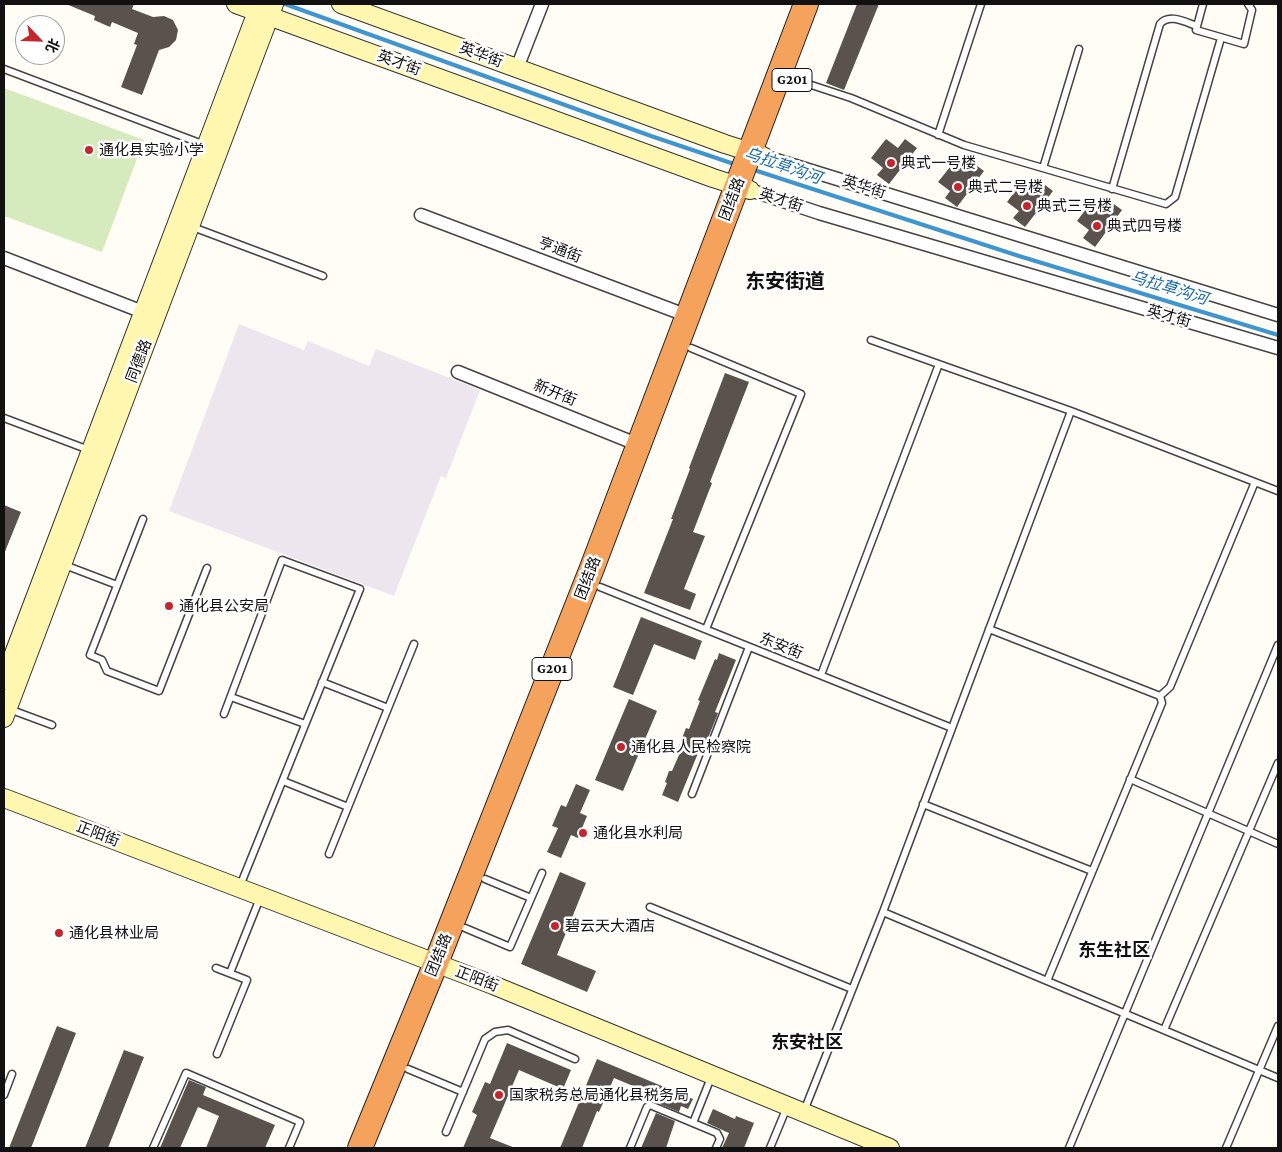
<!DOCTYPE html>
<html>
<head>
<meta charset="utf-8">
<style>
  body { margin:0 }
  #map { position:relative; width:1282px; height:1152px; overflow:hidden; background:#fffdf5; font-family:"Crimson Pro","Noto Sans SC",serif }
  canvas { display:block }
  .frame { position:absolute; inset:0; border:5px solid #111; pointer-events:none }
  .north { position:absolute; left:15px; top:15px; width:50px; height:50px; box-sizing:border-box; background:#fff; border:1px solid #a0a0a0; border-radius:50%; rotate:114deg; font-size:14px; font-weight:700; line-height:20px; text-align:center; color:#111 }
  .north::after { content:''; display:block; margin:auto; width:18px; height:22px; background:#c4262e; clip-path:polygon(50% 0,100% 100%,50% 72%,0 100%) }
</style>
</head>
<body>
<div id="map">
<canvas width="1282" height="1152"></canvas>
<div class="frame"></div>
<div class="north">北</div>
</div>
<script>
const c = document.querySelector('canvas').getContext('2d');
c.lineJoin = 'round';
function fillPath(path, color) { c.fillStyle = color; c.fill(path, 'evenodd'); }
function stroke(path, color, width, dash) { c.strokeStyle = color; c.lineWidth = width; c.lineCap = dash ? 'butt' : 'round'; c.setLineDash(dash || []); c.stroke(path); }
function label(font, color, halo, rows, align = 'center') {
  c.font = font + ' "Crimson Pro","Noto Sans SC",serif'; c.lineWidth = 5; c.setLineDash([]); c.textBaseline = 'middle'; c.strokeStyle = halo; c.fillStyle = color; for (const [text, x, y, turn = 0] of rows) {
    c.save(); c.translate(x, y); c.rotate((+turn || 0) * Math.PI / 180); c.textAlign = isNaN(turn) ? turn : align; if (halo) c.strokeText(text, 0, 0); c.fillText(text, 0, 0); c.restore();
  }
}
fillPath(new Path2D(`
  M239,324L304,350L308,341L369,366L376,349L480,390L446,478L441,476L394,596L169,511Z`), '#eee6ef');
fillPath(new Path2D(`
  M4,88L144,140L102,252L4,216Z`), '#d5ebbd');
stroke(new Path2D(`
  M285,4L651,136L737,165
  M751,169L1019,256L1278,335`), '#3f96cf', 4);
fillPath(new Path2D(`
  M66,4H134L132,9L153,17L164,16L173,20L178,30L176,40L169,47L159,50L142,95L121,87L137,45L134,44L138,33L112,22L110,27L94,20L95,16Z
  M857,4H879L844,90L826,83Z
  M886,139L898,148L905,139L917,148L889,184L877,175L883,168L871,158Z
  M954,162L966,171L972,162L984,171L957,207L945,198L950,191L938,182Z
  M1022,182L1034,191L1041,182L1053,191L1025,227L1013,218L1019,211L1007,202Z
  M1092,201L1104,210L1111,202L1122,210L1095,247L1083,238L1089,230L1077,221Z
  M725,373L749,382L710,482L712,483L693,532L705,536L684,589L696,594L690,610L644,593L673,519H671L690,469L689,468Z
  M4,505L21,512L4,554Z
  M641,617L702,641L695,660L654,644L633,695L613,687Z
  M719,653L736,660L715,712L718,713L717,716L706,743L703,741L678,802L662,795L667,783L665,782L669,771H672L679,755L676,754L686,728L689,729L700,701L698,700L715,659L717,660Z
  M629,699L657,711L623,791L595,780Z
  M576,784L590,790L580,813L587,816L578,838L571,835L561,858L547,852L558,828L552,826L561,805L566,807Z
  M560,872L586,883L557,955L596,971L587,992L521,964Z
  M57,1026L76,1033L31,1148H9Z
  M507,1043L571,1070L563,1089L519,1070L490,1138L515,1148H463L477,1115L472,1112L485,1082L490,1084Z
  M124,1050L144,1057L108,1148H85Z
  M597,1059L693,1099L688,1109L681,1106L679,1112L660,1104L662,1098L614,1078L599,1112L597,1111L582,1148H560Z
  M189,1080L206,1087L203,1095L275,1125L265,1148H206L219,1116L198,1107L180,1148H160Z
  M713,1109L735,1119L736,1116L754,1123L744,1148H722L729,1133L707,1123Z
  M656,1113L675,1121L666,1148H641Z`), '#5a524d');
const lane = new Path2D(`
  M1203,4L1196,30L1244,44L1252,10L1248,4
  M4,69L205,145
  M793,79L851,98L964,145L1166,204L1175,197L1221,38
  M938,135L981,4
  M1043,168L1079,49
  M1112,189L1160,24C1169,13 1185,22 1197,26
  M190,226L323,276
  M871,340L1071,411L1278,491
  M691,348L801,394L706,629
  M4,418L89,450
  M143,519L90,655L102,660L107,671L159,691L207,568
  M62,564L117,585
  M600,587L952,728
  M989,629L1160,696L1162,703L1047,981
  M821,675L939,364
  M322,682L388,708
  M1160,696L1170,687L1255,482
  M231,697L305,724
  M9,709L52,725
  M224,714L282,560L360,589L240,886
  M1130,779L1278,844
  M283,781L348,807
  M692,794L749,647
  M923,804L1092,871
  M329,854L414,644
  M485,879L531,898
  M650,907L852,989
  M883,912L1278,1078
  M465,928L510,947L542,873
  M216,968L247,980L217,1054
  M230,973L260,898
  M1164,1030L1278,763
  M408,1069L463,1092
  M4,1095L12,1074
  M804,1111L883,912L1071,411
  M693,1123L712,1075
  M446,1132L485,1039L495,1032L508,1030L575,1059
  M153,1148L186,1073L300,1122L289,1148
  M630,1148L647,1107L650,1105L717,1133L720,1139L716,1148
  M770,1148L787,1107
  M1069,1148L1278,645
  M1226,1148L1278,1026`);
const street = new Path2D(`
  M517,68L542,4
  M763,156L1278,315
  M750,190L819,213L1278,348
  M421,215L688,316
  M4,258L143,312
  M458,372L639,445`);
const secondary = new Path2D(`
  M236,4L713,178L750,190
  M341,4L725,144L763,156
  M4,680L260,4
  M4,718L274,4
  M4,798L493,985L890,1148`);
const highway = new Path2D(`
  M360,1148L436,963L592,568L806,4`);
stroke(lane, '#444', 9);
stroke(street, '#444', 15);
stroke(secondary, '#333', 20);
stroke(highway, '#222', 26);
stroke(lane, '#fff', 6);
stroke(street, '#fff', 12);
stroke(secondary, '#fff6b0', 18);
stroke(highway, '#f5a25d', 24);
for (const [x, y, r, color] of [
  [89,150,5,"#c4262e"],
  [891,163,5,"#c4262e"],
  [958,187,5,"#c4262e"],
  [1027,206,5,"#c4262e"],
  [1097,226,5,"#c4262e"],
  [169,606,5,"#c4262e"],
  [621,747,5,"#c4262e"],
  [583,833,5,"#c4262e"],
  [555,926,5,"#c4262e"],
  [59,933,5,"#c4262e"],
  [499,1095,5,"#c4262e"]
]) { const dot = new Path2D(); dot.arc(x, y, r, 0, 2 * Math.PI); c.fillStyle = color; c.fill(dot); stroke(dot, '#fff', 2); }
for (const [x, y, w] of [
  [792,80,40],
  [552,669,40]
]) { const box = new Path2D(); box.roundRect(x - w / 2, y - 11.5, w, 23, 4); c.fillStyle = '#fff'; c.fill(box); stroke(box, '#111', 1); }
label('bold 14px', '#111', null, [
  ["G201",792,80],
  ["G201",552,669]
]);
label('15px', '#111', '#fff', [
  ["英华街",481,55,20],
  ["英才街",399,63,20],
  ["英华街",864,187,17],
  ["团结路",732,199,-69],
  ["英才街",781,200,18],
  ["亨通街",560,250,21],
  ["英才街",1169,316,16],
  ["同德路",139,361,-69],
  ["新开街",555,393,22],
  ["团结路",588,578,-69],
  ["东安街",781,646,22],
  ["正阳街",98,834,21],
  ["团结路",439,955,-68],
  ["正阳街",477,979,21]
]);
label('15px', '#111', '#fff', [
  ["通化县实验小学",99,150],
  ["典式一号楼",901,163],
  ["典式二号楼",968,187],
  ["典式三号楼",1037,206],
  ["典式四号楼",1107,226],
  ["通化县公安局",179,606],
  ["通化县人民检察院",631,747],
  ["通化县水利局",593,833],
  ["碧云天大酒店",565,926],
  ["通化县林业局",69,933],
  ["国家税务总局通化县税务局",509,1095]
], 'left');
label('italic 16px', '#1768a6', '#fff', [
  ["乌拉草沟河",783,166,19],
  ["乌拉草沟河",1169,288,17]
]);
label('bold 18px', '#111', '#fff', [
  ["东生社区",1114,950],
  ["东安社区",807,1042]
]);
label('bold 20px', '#111', '#fff', [
  ["东安街道",785,282]
]);
</script>
</body>
</html>
